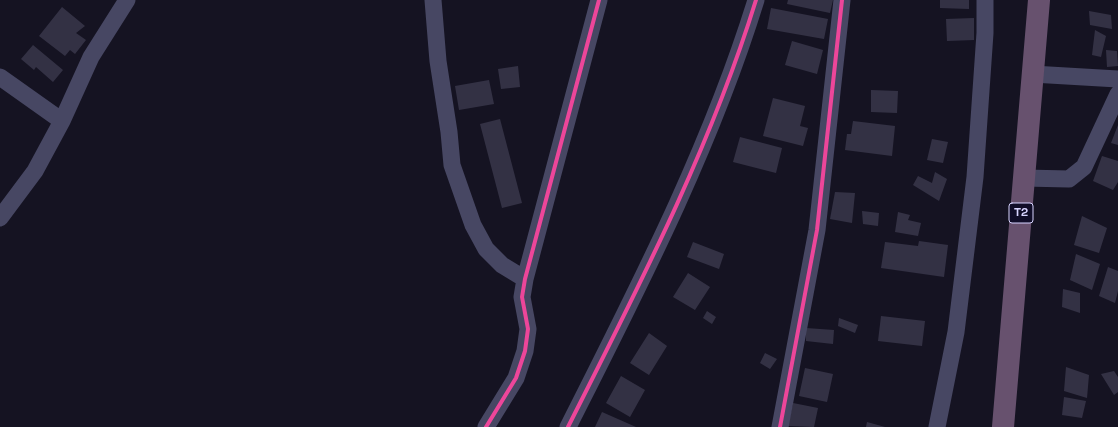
<!DOCTYPE html>
<html>
<head>
<meta charset="utf-8">
<style>
  body { margin:0 }
  canvas { display:block; background:#151322 }
</style>
</head>
<body>
<canvas width="1118" height="427"></canvas>
<script>
const c = document.querySelector('canvas').getContext('2d');
c.lineJoin = 'round';
function fillPath(path, color) { c.fillStyle = color; c.fill(path, 'evenodd'); }
function stroke(path, color, width, dash) { c.strokeStyle = color; c.lineWidth = width; c.lineCap = dash ? 'butt' : 'round'; c.setLineDash(dash || []); c.stroke(path); }
function label(font, color, halo, rows, align = 'center') {
  c.font = font + ' "Space Grotesk",sans-serif'; c.lineWidth = 3; c.setLineDash([]); c.textBaseline = 'middle'; c.strokeStyle = halo; c.fillStyle = color; for (const [text, x, y, turn = 0] of rows) {
    c.save(); c.translate(x, y); c.rotate((+turn || 0) * Math.PI / 180); c.textAlign = isNaN(turn) ? turn : align; if (halo) c.strokeText(text, 0, 0); c.fillText(text, 0, 0); c.restore();
  }
}
fillPath(new Path2D(`
  M788,0H833L830,13L787,4Z
  M940,0H969V9L940,8Z
  M62,7L85,26L76,33L86,40L75,54L70,50L65,56L39,36Z
  M771,8L828,19L824,39L767,29Z
  M1089,11L1111,15L1112,29L1090,25Z
  M974,18V40L947,41L946,19Z
  M1095,30L1106,36L1101,57L1092,55Z
  M792,41L823,50L817,74L785,65Z
  M33,45L63,70L53,82L36,67L34,70L21,59Z
  M1106,50L1117,51L1118,66L1107,67Z
  M518,66L520,87L501,89L498,69Z
  M489,80L494,104L459,110L455,86Z
  M871,90L898,91L897,113L871,112Z
  M773,98L805,106L800,126L808,128L803,146L763,136Z
  M500,119L522,203L502,208L480,124Z
  M853,121L895,126L892,156L845,150L847,134H851Z
  M1118,125V145L1111,143Z
  M740,137L782,148L776,173L733,162Z
  M932,139L948,142L943,163L927,160Z
  M1102,156L1118,161V182L1113,190L1093,181Z
  M935,172L947,179L939,201L913,185L918,176L932,183Z
  M835,192L855,193L852,223L830,219Z
  M862,211L879,213L878,226L863,224Z
  M898,212L910,215L908,220L921,223L918,236L895,232Z
  M1082,216L1107,228L1099,253L1074,245Z
  M919,241L948,245L944,277L881,268L885,242L918,246Z
  M693,242L724,254L719,269L687,257Z
  M1076,254L1100,264L1092,290L1070,280Z
  M1108,267L1118,271V291L1115,303L1099,296Z
  M688,273L710,287L695,310L673,297Z
  M1063,289L1080,293V313L1062,307Z
  M707,311L716,317L712,324L703,318Z
  M881,316L925,321L922,346L878,341Z
  M839,318L858,325L855,333L838,326Z
  M806,328L834,330L833,344L806,341Z
  M649,333L667,346L649,375L630,363Z
  M765,353L777,359L770,369L760,363Z
  M1066,367L1089,375L1087,398L1064,391Z
  M805,368L833,374L827,402L799,396Z
  M1114,371L1118,377V392L1114,395L1101,374Z
  M621,376L645,390L630,417L606,403Z
  M1064,397L1086,401L1082,418L1062,415Z
  M793,403L818,408L814,427L788,426Z
  M602,412L636,427H595Z
  M867,422L885,427H866Z`), '#333144');
stroke(new Path2D(`
  M433,0L438,61L449,132L452,165L473,225L486,249L502,265L525,279
  M1032,74L1118,79
  M0,77L62,121
  M1024,178L1069,179L1084,167L1118,94
  M0,218L35,171L62,121L91,57L127,0
  M486,427L516,378L525,351L528,329L522,297L525,279L599,0
  M568,427C638,288 710,149 756,0
  M780,427L817,230L842,0
  M937,427L956,332L975,177L985,33V0`), '#474763', 17);
stroke(new Path2D(`
  M1003,427L1039,0`), '#67516e', 22);
stroke(new Path2D(`
  M486,427L516,378L525,351L528,329L522,297L525,279L599,0
  M568,427C638,288 710,149 756,0
  M780,427L817,230L842,0`), '#ed469a', 4);
for (const [x, y, w] of [
  [1021,213,24]
]) { const box = new Path2D(); box.roundRect(x - w / 2, y - 10, w, 20, 3); c.fillStyle = '#100d28'; c.fill(box); stroke(box, '#d7d4ff', 1); }
label('bold 12px', '#d7d4ff', null, [
  ["T2",1021,213]
]);
</script>
</body>
</html>
